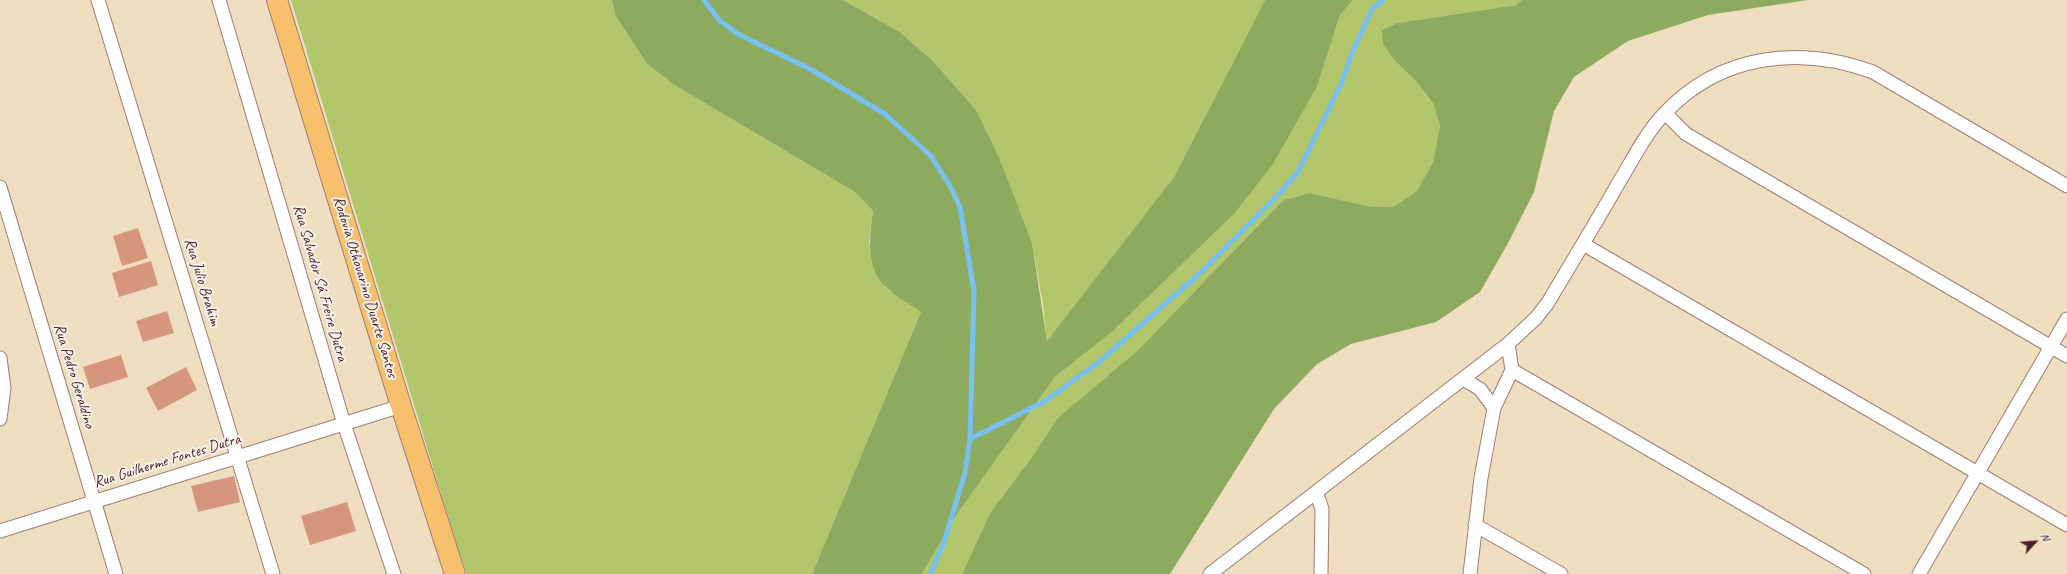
<!DOCTYPE html>
<html>
<head>
<meta charset="utf-8">
<style>
  body { margin:0 }
  #map { position:relative; width:2067px; height:574px; overflow:hidden; background:#f0dec0; font-family:Caveat,sans-serif }
  canvas { display:block }
  .north { position:absolute; left:2015px; top:522px; width:40px; height:40px; -webkit-text-stroke:3px #f7f3e8; paint-order:stroke; rotate:64deg; font-size:11px; font-weight:700; line-height:16px; text-align:center; color:#4a1f2b }
  .north::after { content:''; display:block; margin:auto; width:14px; height:18px; background:#4a1f2b; clip-path:polygon(50% 0,100% 100%,50% 72%,0 100%) }
</style>
</head>
<body>
<div id="map">
<canvas width="2067" height="574"></canvas>
<div class="north">N</div>
</div>
<script>
const c = document.querySelector('canvas').getContext('2d');
c.lineJoin = 'round';
function fillPath(path, color) { c.fillStyle = color; c.fill(path, 'evenodd'); }
function stroke(path, color, width, dash) { c.strokeStyle = color; c.lineWidth = width; c.lineCap = dash ? 'butt' : 'round'; c.setLineDash(dash || []); c.stroke(path); }
function label(font, color, halo, rows, align = 'center') {
  c.font = font + ' Caveat,sans-serif'; c.lineWidth = 4; c.setLineDash([]); c.textBaseline = 'middle'; c.strokeStyle = halo; c.fillStyle = color; for (const [text, x, y, turn = 0] of rows) {
    c.save(); c.translate(x, y); c.rotate((+turn || 0) * Math.PI / 180); c.textAlign = isNaN(turn) ? turn : align; if (halo) c.strokeText(text, 0, 0); c.fillText(text, 0, 0); c.restore();
  }
}
fillPath(new Path2D(`
  M291,0H612L615,15L647,64L676,86L855,192L873,211L869,243L885,287L921,312L812,574H467L456,543Z
  M843,0H1265L1174,177L1047,342L1043,305L1032,243L976,110L934,62L900,32Z
  M1353,0H1522L1516,5L1398,23L1396,62L1415,80L1433,103L1440,126L1433,162L1417,191L1393,207L1367,206L1310,193L1283,200L1138,350L1058,419L1032,457L990,513L962,574H922L957,514L1055,377L1113,331L1235,213L1272,166L1317,87L1340,15Z`), '#b2c66b');
fillPath(new Path2D(`
  M612,0H843L900,32L934,62L976,110L1000,160L1032,243L1047,341L1174,177L1265,0H1353L1340,15L1317,87L1272,166L1235,213L1113,331L1055,377L957,514L922,574H812L921,312C910,304 896,297 886,287C865,269 870,235 873,211L855,192L676,86L647,64L615,15Z
  M1522,0H1808L1708,15L1628,41L1574,77L1554,111L1534,192L1507,245L1480,292L1436,322L1351,344L1317,364L1274,409L1170,574H962L990,513L1032,457L1058,418L1138,350L1283,200L1310,193L1367,206L1393,207L1417,191L1433,162L1440,126L1433,103L1415,80L1396,62L1383,44L1382,30L1398,23L1516,5Z`), '#8dab5f');
stroke(new Path2D(`
  M704,0L720,21L740,35L812,70L885,114L931,156L950,186L960,207L974,291L970,439L965,473L943,545L930,574
  M970,439L1045,401L1099,362L1199,274L1277,196L1298,172L1341,84L1352,53L1372,9L1383,0`), '#77c0f0', 5);
fillPath(new Path2D(`
  M138,228L148,258L122,266L113,236Z
  M151,261L158,285L119,297L112,273Z
  M167,311L174,333L143,342L136,321Z
  M121,355L128,377L90,389L83,367Z
  M186,367L197,390L158,411L146,388Z
  M234,476L240,502L198,512L191,486Z
  M347,502L356,531L310,545L301,516Z`), '#d6967d');
const minor = new Path2D(`
  M98,0L273,574
  M219,0L344,424L394,574
  M1665,113L1686,134L2067,356
  M0,187L116,574
  M1583,244L2067,525
  M0,358L4,388L0,419
  M1512,370L1864,574
  M1463,379L1480,389L1494,408
  M1316,492L1322,509L1321,574
  M1475,525L1561,574
  M0,531L401,406
  M1210,574L1508,344L1536,318L1547,304C1571,264 1595,224 1618,184C1632,161 1645,134 1664,114C1720,54 1799,45 1873,72L2067,186
  M1470,574L1481,478L1494,408L1512,370L1508,344
  M1919,574L2067,319`);
const primary = new Path2D(`
  M277,0L401,406L455,574`);
stroke(minor, '#9d7e76', 15);
stroke(primary, '#9d7e76', 22);
stroke(minor, '#fff', 13);
stroke(primary, '#f8bf6c', 20);
label('16px', '#4a1f2b', '#f7f3e8', [
  ["Rua Julio Brahim",202,282,73],
  ["Rua Salvador Sá Freire Dutra",320,283,74],
  ["Rodovia Othovarino Duarte Santos",365,287,73],
  ["Rua Pedro Geraldino",74,376,73],
  ["Rua Guilherme Fontes Dutra",167,461,-17]
]);
</script>
</body>
</html>
